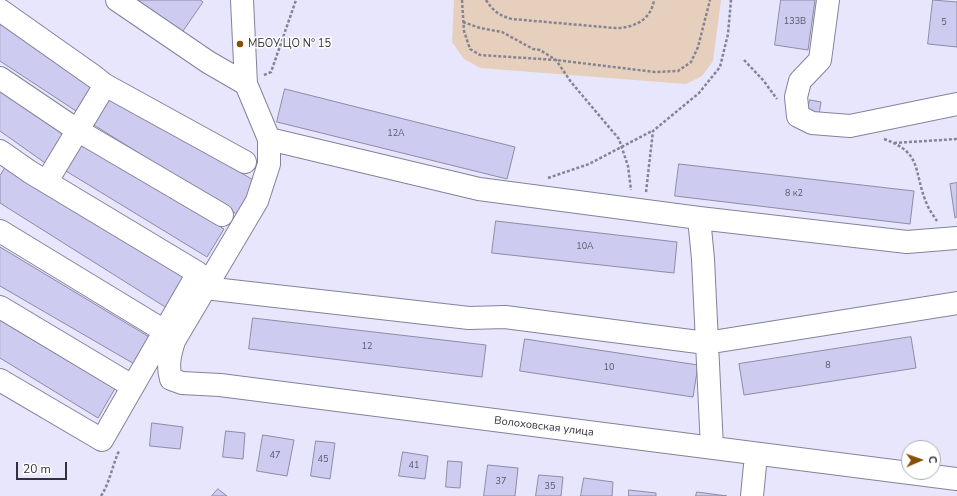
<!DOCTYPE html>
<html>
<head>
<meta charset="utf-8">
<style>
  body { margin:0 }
  #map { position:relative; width:957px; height:496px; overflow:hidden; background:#e7e6fc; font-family:"Nunito Sans",sans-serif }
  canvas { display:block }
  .north { position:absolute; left:901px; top:440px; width:40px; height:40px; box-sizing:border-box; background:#fff; border:1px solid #adadb1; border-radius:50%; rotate:88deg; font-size:11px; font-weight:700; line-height:16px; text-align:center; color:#32313c }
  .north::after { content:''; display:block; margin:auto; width:14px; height:18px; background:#894f06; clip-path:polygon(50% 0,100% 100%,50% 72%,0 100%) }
  .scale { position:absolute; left:16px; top:462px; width:51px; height:18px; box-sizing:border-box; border:2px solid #32313c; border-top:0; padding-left:5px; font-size:12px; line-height:14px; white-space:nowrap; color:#32313c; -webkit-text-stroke:3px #fff; paint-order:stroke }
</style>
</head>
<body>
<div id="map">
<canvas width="957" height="496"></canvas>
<div class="north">С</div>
<div class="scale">20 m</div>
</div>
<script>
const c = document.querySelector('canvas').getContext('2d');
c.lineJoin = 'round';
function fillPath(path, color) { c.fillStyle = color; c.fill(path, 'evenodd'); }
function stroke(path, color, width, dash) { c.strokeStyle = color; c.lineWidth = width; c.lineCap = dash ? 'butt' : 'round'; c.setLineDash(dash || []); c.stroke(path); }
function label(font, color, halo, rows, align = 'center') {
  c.font = font + ' "Nunito Sans",sans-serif'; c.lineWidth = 3; c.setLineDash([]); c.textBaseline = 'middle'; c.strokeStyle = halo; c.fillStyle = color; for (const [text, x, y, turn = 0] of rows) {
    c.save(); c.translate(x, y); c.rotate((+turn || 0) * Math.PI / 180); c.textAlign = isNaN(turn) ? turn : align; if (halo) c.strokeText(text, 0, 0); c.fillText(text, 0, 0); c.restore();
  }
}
fillPath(new Path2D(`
  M454,0H721L713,61L702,76L686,84L480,68L464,59L452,42Z`), '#e6d0bd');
const building = new Path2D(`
  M138,0H200L203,2L183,31Z
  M781,0H815L808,50L775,45Z
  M933,0L957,2V47L928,44Z
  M0,23L94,85L76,111L0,61Z
  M285,89L515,147L507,179L277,122Z
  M0,90L68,137L48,165L0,131Z
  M106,93L260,184L240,216L89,122Z
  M810,100L821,102L819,114L807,113Z
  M77,140L224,229L207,257L61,168Z
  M679,164L914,191L910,224L675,196Z
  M5,168L188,280L170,310L0,203V176Z
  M957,183V217L955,218L950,184Z
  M496,221L677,242L674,273L492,253Z
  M0,247L151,338L136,365L0,286Z
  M0,315L117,385L98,418L0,358Z
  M253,318L486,345L482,377L249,349Z
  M911,337L916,368L744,395L739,364Z
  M525,339L698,365L693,397L520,371Z
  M152,423L183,427L180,449L150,446Z
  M226,431L245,433L243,459L223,457Z
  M263,435L294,440L287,476L257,471Z
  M316,441L335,443L330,479L311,476Z
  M403,452L428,456L425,479L399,476Z
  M448,461L462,462L460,488L446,487Z
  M488,465L518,468L515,496H484Z
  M539,475L563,477L561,496H536Z
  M584,478L613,482L612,496H581Z
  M218,489L227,496H212Z
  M629,490L656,493V496H629Z
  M697,492L727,496H696Z`);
fillPath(building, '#cdcbf0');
stroke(building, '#8d8ba5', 1);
const minor = new Path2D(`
  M117,0L208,62L246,84
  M242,0L246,84L269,139V164L257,201L174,341C170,354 167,365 171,379L182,383L220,385L957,479
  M828,0L820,60L800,81L796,97L798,116L812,123L850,126L957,104
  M0,10L95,77L105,85L245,162
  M0,78L77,130L222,215
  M269,139L479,189L699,218L907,242L957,238
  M0,151L30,172L198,273L102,440L0,380
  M47,181L105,85
  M699,218L703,259L712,448
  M0,231L166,332L169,338L174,341
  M205,288L469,318L505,317L706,343L957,303
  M0,307L132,386
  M752,496L756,455`);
stroke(minor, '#84829b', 24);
stroke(new Path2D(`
  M462,0L464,31L470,49L480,55L556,60L655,72L678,71L691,62L698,47L710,0
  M486,0C493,11 500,16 512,19L615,28C634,28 651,20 654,0
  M463,22L480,28L502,32L533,49L540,50L556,60L571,82L619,139L628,166L631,190
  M744,60L763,80L777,99
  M264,75L271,72L296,0
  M884,139C923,153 913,170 926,202C928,208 933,215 937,221
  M894,143L957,139
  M548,178L589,164L652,131
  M646,192L653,131L699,93L720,67L728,34L731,0
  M101,496C110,482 112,466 119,451`), '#858494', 2.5, [3, 2]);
stroke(minor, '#fff', 22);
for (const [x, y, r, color] of [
  [240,44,4,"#894f06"]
]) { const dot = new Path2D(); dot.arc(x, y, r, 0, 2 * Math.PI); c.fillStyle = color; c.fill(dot); stroke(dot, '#fff', 1.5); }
label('9px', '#595869', null, [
  ["133В",795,22],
  ["5",944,23],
  ["12А",396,134],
  ["8 к2",794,194],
  ["10А",585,247],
  ["12",367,347],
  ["8",828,366],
  ["10",609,368],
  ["47",275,456],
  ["45",323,460],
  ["41",414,466],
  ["37",501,482],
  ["35",550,487]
]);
label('11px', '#32313c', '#fff', [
  ["МБОУ ЦО N° 15",248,44]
], 'left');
label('11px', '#32313c', '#fff', [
  ["Волоховская улица",544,427,7]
]);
</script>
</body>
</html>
